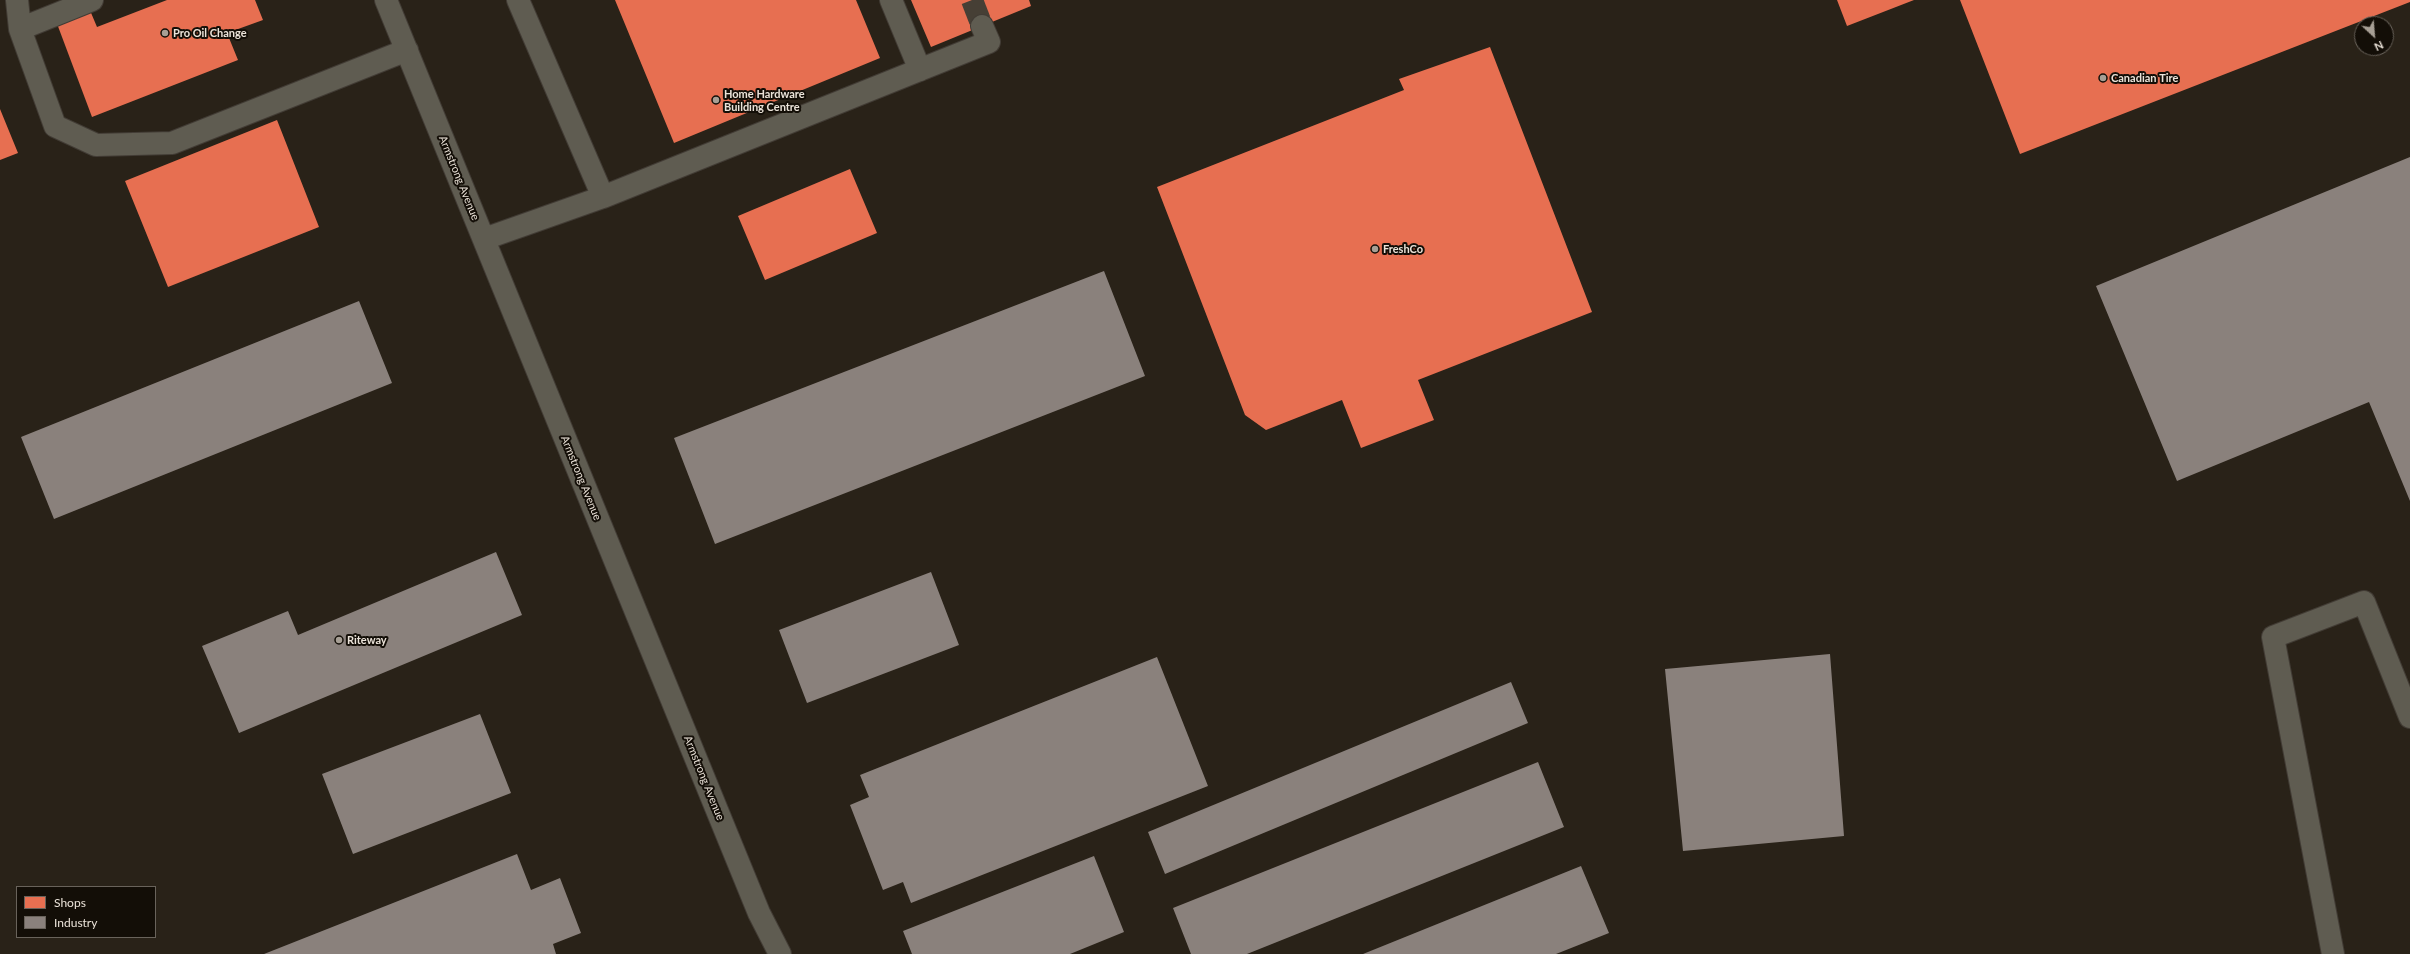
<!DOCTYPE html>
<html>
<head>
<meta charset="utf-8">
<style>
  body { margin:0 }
  #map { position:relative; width:2410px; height:954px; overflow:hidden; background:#292218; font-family:Lato,sans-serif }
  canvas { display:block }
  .legend { position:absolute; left:16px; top:886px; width:140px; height:52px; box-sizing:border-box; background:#130e07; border:1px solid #69635b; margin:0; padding:5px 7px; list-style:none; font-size:12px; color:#ebe3d9 }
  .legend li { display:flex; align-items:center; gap:8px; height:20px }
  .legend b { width:20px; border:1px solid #69635b }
  .north { position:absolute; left:2354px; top:16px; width:40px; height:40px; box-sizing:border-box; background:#130e07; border:1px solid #69635b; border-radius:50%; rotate:154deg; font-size:11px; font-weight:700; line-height:16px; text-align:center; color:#ebe3d9 }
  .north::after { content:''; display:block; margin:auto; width:14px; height:18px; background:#a79f95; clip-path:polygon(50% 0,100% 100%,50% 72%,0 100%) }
</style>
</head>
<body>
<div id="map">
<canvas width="2410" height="954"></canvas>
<ul class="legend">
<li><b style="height:11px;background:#e76f51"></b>Shops</li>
<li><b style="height:11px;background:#8a817c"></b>Industry</li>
</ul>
<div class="north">N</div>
</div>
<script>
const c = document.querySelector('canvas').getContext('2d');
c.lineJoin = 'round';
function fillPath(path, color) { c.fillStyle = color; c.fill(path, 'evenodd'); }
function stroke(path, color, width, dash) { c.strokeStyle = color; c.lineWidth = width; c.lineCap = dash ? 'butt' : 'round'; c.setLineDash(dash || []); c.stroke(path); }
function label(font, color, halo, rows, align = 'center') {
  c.font = font + ' Lato,sans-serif'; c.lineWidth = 4; c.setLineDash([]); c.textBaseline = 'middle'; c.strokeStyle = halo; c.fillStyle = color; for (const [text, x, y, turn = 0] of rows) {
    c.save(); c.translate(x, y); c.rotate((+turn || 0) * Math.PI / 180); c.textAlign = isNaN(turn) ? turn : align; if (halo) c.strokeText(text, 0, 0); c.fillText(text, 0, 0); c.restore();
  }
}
fillPath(new Path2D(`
  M167,0H255L263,20L227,33L238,60L92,117L56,21L89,8L97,27Z
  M615,0H856L880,58L674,143Z
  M911,0H1029L1031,6L931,47Z
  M1837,0H1914L1847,26Z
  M1960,0H2410V2L2020,154Z
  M1490,47L1592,312L1418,380L1434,420L1361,448L1342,400L1266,430L1245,415L1157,187L1404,90L1399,79Z
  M0,109L18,153L0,160Z
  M277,120L319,227L168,287L125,181Z
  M850,169L877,233L765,280L738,216Z`), '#e76f51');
fillPath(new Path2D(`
  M2410,157V501L2369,402L2177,481L2096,286Z
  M1104,271L1145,376L715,544L674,438Z
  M359,301L392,383L54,519L21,437Z
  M496,552L522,615L239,733L202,646L288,611L298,635Z
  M931,572L959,645L807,703L779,630Z
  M1830,654L1844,836L1683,851L1665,669Z
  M1157,657L1208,786L911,903L903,882L883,890L850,805L869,797L860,775Z
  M1511,682L1528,723L1165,874L1148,832Z
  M480,714L511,793L353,854L322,774Z
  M1538,762L1564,827L1247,954H1191L1173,908Z
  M517,854L531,890L560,878L581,933L553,944L556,954H264Z
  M1094,856L1124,932L1070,954H912L903,931Z
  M1581,866L1609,933L1556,954H1363Z`), '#8a817c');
stroke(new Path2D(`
  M972,0L982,26`), '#463f35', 22, [22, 11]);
const minor = new Path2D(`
  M17,0L20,29L55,126L96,145L172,143L407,50
  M386,0L759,913L780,954
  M891,0L920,70
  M20,29L92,0
  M603,197L989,42L982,26
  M484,239L603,197L518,0
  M2333,954L2273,637L2364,602L2410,717`);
stroke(minor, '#423c35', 24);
stroke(minor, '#5f5c51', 22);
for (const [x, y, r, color] of [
  [165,33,4,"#a79f95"],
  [2103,78,4,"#a79f95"],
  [716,100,4,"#a79f95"],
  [1375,249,4,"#a79f95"],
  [339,640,4,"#a79f95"]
]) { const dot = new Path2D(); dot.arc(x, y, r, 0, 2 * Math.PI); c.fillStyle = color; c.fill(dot); stroke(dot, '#130e07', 1.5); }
label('bold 11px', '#ebe3d9', '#130e07', [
  ["Pro Oil Change",173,33],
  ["Canadian Tire",2111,78],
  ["Home Hardware",724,94],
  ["Building Centre",724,107],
  ["FreshCo",1383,249],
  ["Riteway",347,640]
], 'left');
label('11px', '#ebe3d9', '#130e07', [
  ["Armstrong Avenue",459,178,68],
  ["Armstrong Avenue",581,478,68],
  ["Armstrong Avenue",704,778,68]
]);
</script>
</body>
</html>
